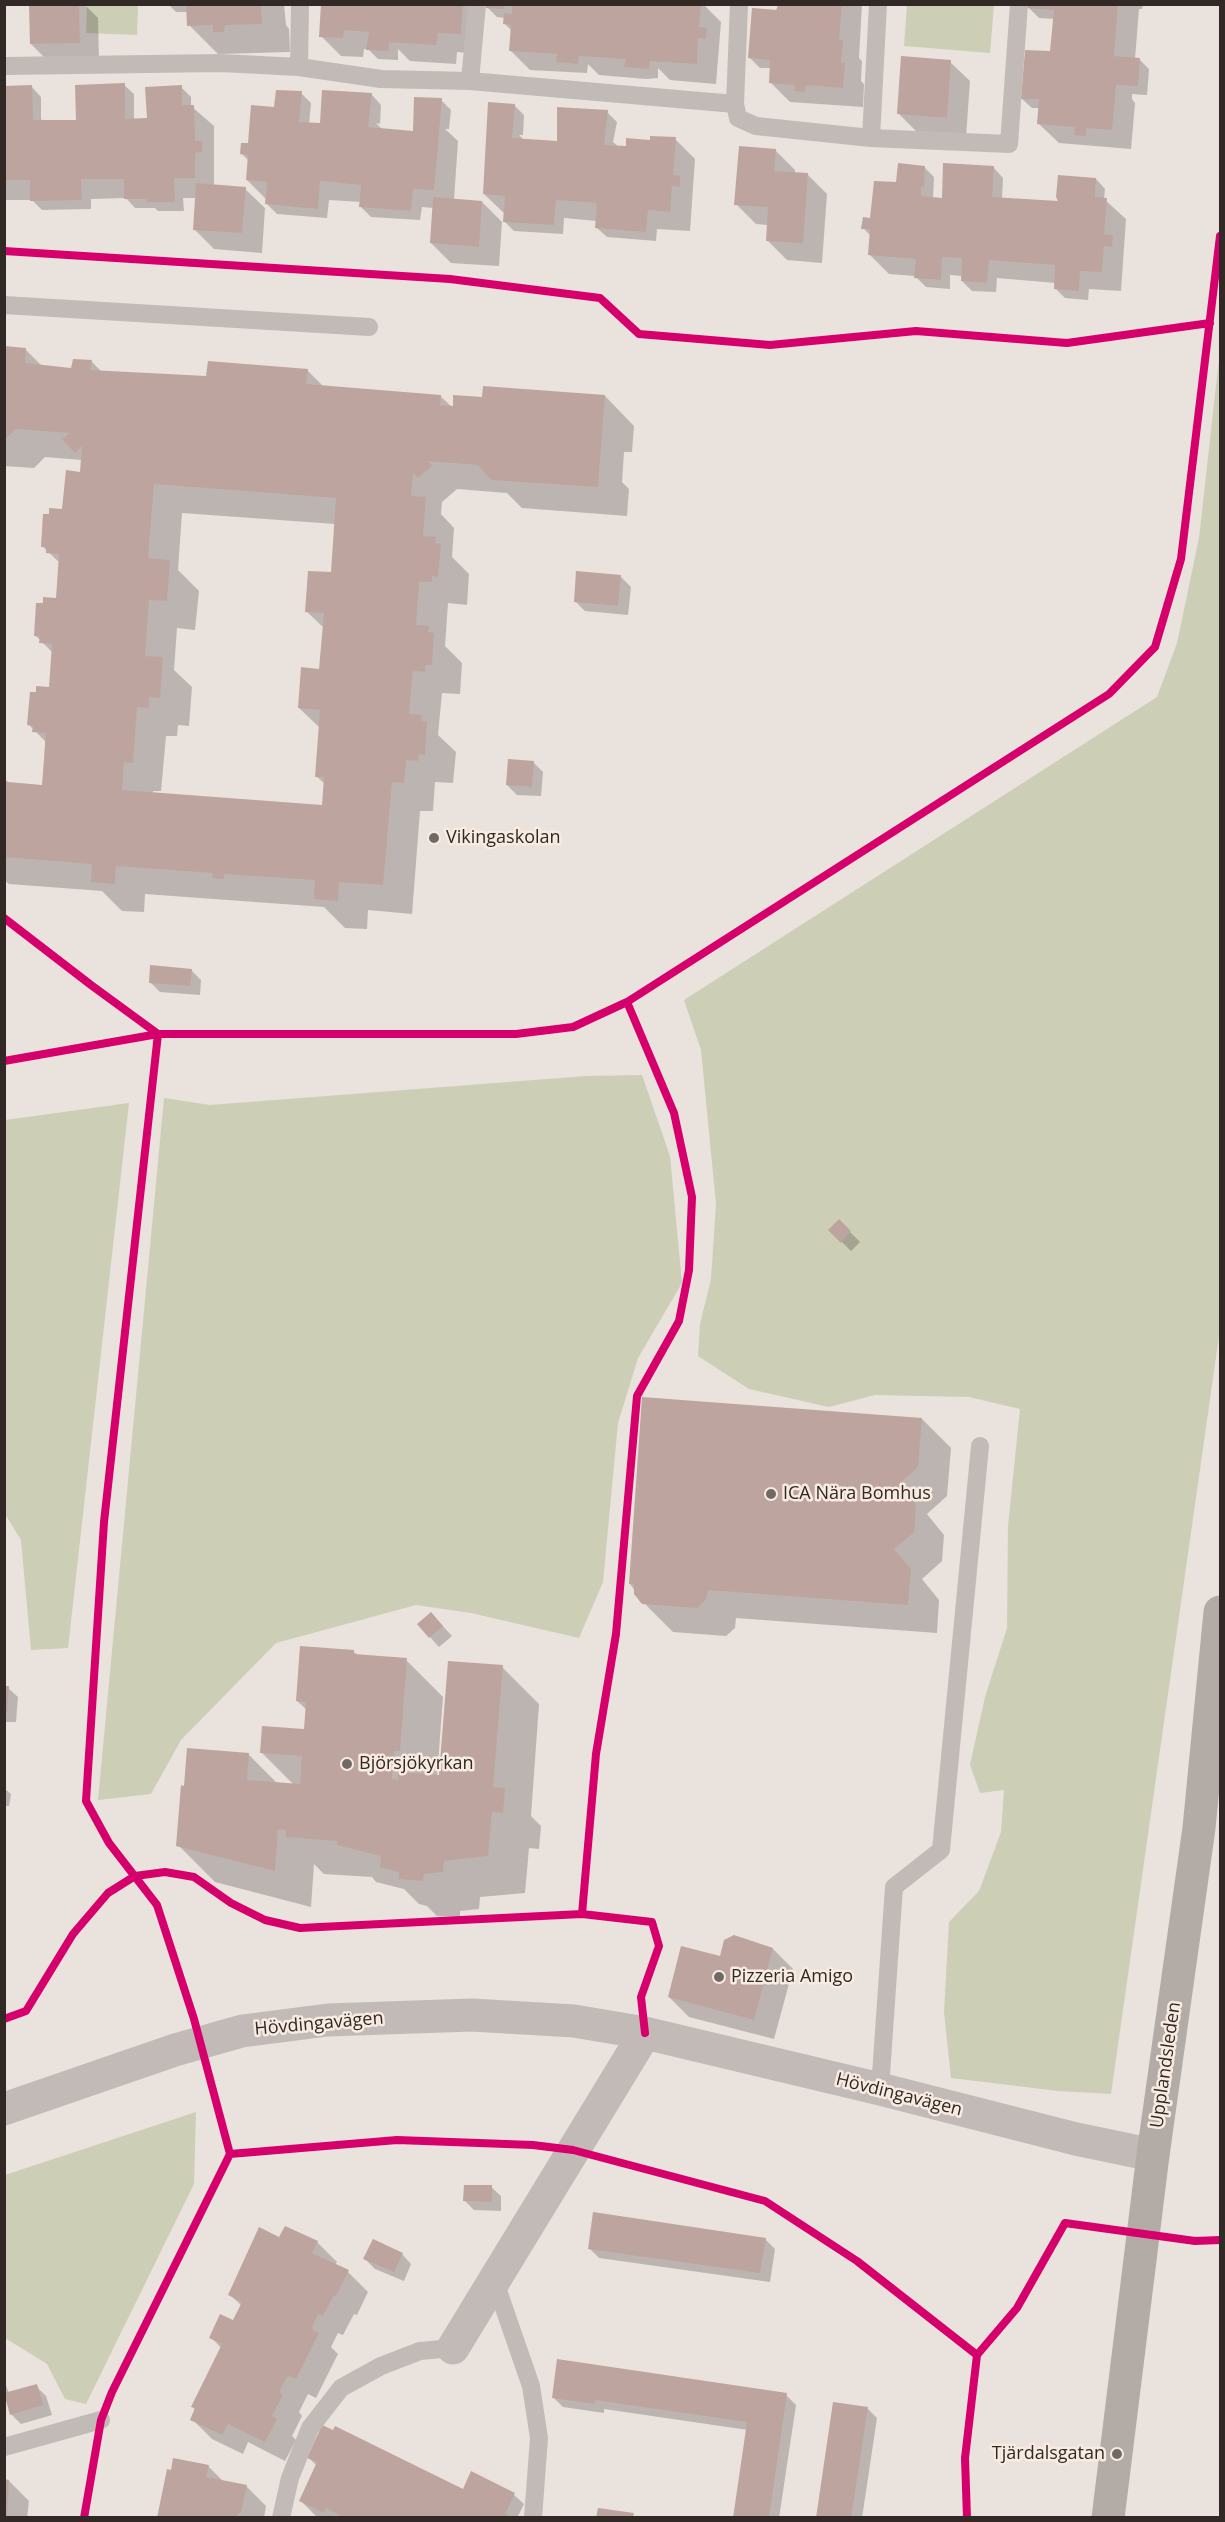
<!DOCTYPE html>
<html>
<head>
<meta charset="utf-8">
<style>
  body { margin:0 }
  #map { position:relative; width:1225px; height:2522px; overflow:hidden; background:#eae2dc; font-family:"Open Sans",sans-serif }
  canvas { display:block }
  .frame { position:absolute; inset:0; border:6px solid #322825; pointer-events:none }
</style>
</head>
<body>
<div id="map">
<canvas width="1225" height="2522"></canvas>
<div class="frame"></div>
</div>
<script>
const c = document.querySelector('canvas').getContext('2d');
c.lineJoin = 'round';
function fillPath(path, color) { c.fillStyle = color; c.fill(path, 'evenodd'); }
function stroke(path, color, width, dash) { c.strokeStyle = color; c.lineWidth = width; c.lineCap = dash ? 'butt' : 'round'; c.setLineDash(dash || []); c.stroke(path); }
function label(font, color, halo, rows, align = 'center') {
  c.font = font + ' "Open Sans",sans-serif'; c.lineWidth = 5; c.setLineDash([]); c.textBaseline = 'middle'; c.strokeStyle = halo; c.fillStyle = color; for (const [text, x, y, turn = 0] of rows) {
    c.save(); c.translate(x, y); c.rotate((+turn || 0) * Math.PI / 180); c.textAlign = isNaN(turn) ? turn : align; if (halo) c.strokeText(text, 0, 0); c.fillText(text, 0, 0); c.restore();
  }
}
fillPath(new Path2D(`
  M87,5H138L137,35L86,33Z
  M907,5H994L990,53L904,46Z
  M1220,350V1329L1111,2094L1058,2091L951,2078L944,2012L949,1922L979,1891L1001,1832L1004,1790L980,1793L970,1765L985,1697L1007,1628L1008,1526L1020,1409L969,1397L875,1395L829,1407L749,1389L698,1356L700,1324L711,1279L716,1204L701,1050L684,1000L1157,697L1177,643L1199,538Z
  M642,1075L670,1156L682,1283L638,1358L618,1423L603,1582L579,1638L471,1613L416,1605L276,1643L181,1740L151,1794L98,1800L164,1098L210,1105L586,1076Z
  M129,1103L68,1648L31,1650L21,1540L5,1514V1120Z
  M196,2112L194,2184L86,2404L65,2399L47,2364L5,2338V2175Z`), '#cdceb6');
fillPath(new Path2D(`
  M30,4H84L98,18L99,63L51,64L31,44Z
  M168,4H284L286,25L289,29L290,52L218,54L189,25L188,12H176Z
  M321,4H484L480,54L457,52L456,64L410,61L398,49V60L378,59L368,49H364L363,57L341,56L321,36Z
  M487,4H703L721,22L716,84L670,80L658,68V78L646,79L599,75L588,64L587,73L530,70L510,50L512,31L505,24V18L497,17L487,7Z
  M779,4H862L859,58L862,61L861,81L864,84L863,107L790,102L770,82L771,68H760L750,58Z
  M1029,4H1143L1142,9H1139L1135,59H1139L1149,69L1147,95L1132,94V99L1135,103L1131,149L1059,143L1039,124L1040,108H1032L1022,99L1052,55L1055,19L1039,18L1029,8Z
  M950,62L970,81L966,137L918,133L898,113Z
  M124,85L134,94V118L136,120H149L146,88L181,87L191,97V106L214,126V186L245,189L265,208L262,253L214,249L194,229L197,198H183L184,211H158L155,208H135L126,198L91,199V209L42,210L32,200H4V87H32L41,97V119L44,122L78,121Z
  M301,93L311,103L309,124L321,125L372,95L381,105L380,124L376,123L382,129L414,132L441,100L451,110L449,129H445L458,141L454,200L482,202L502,222L499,266L451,263L431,243L433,208L422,207L420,220L371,217L361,207V202L329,200L327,218L277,214L267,204V200L247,180L249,161L242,154L276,109Z
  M514,105L524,115L523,135H519L525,141L558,143L607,112L617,122L613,142L619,147L675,139L695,159L690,231L657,229L656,241L607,237L597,228V221L564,218L563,234L514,231L504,221L505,214L484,194Z
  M775,150L795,170V174H807L827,194L822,263L787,260L767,240L768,225L756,224L736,204Z
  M924,167L934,177L933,199H943L994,168L1003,178L1002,199L1060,203L1096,179L1105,189L1104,199L1126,219L1121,291L1089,289L1088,300L1065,298L1055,288L1056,283L997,278L996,292L972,291L962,281V276L950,275V289L926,287L915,276L889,274L869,254L871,236L863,228L899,186Z
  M4,348L25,349L42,366L75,370L91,361L102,372L206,378L307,370L324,387L440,396L452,407L481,398L605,396L634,426L632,452H624L622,482L629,489L627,516L522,508L507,493L457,489L442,502L441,514L454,528L452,557L469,574L467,605L448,603L445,646L462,663L460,694L442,693L438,735L456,752L453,783L435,782L433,811H420L412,914L368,910L367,929L345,928L324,907L145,894L144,912L122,911L102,891L9,884L4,880V781L8,784L44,786L45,741L29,725L51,690L52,652L36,636L57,600L60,563L42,546L81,473L82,460L45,457L34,468L4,466ZM182,513L335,524L332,574L306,611L324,628L321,670L299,708L320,728L316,776L325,784L323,807L153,794V791H161L166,736H177L178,725L189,726L192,687L174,670L177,628L195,630L199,591L178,570Z
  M621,577L631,587L628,615L585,611L575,601Z
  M533,762L543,772L541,796L517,795L507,785Z
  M191,970L201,980L200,995L160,992L150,982Z
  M839,1221L860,1242L851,1251L830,1230Z
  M922,1419L951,1448L947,1496L927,1514L944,1535L942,1561L922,1579L939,1600L937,1633L736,1618L735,1628L726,1636L673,1632L644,1603L630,1584Z
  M440,1623L452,1636L439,1647L430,1637Z
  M354,1652L359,1656L406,1660L443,1697L437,1777H441L502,1667L539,1704L531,1816L541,1826L539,1849L529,1848L525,1893L480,1897L479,1909L460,1911V1917L437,1916L427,1906L419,1904L404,1889L376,1882L372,1877L324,1874L314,1864L311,1907L215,1882L178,1845L249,1755L278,1784L294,1785L262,1753L305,1731L307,1710L297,1701Z
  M4,1687L8,1688L18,1697L16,1722H4Z
  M4,1788L11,1794L9,1806H4Z
  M773,1949L793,1969L774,2039L689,2017L669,1997L721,1958Z
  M491,2187L501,2196V2211L474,2210L464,2200Z
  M280,2239L317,2242L337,2262L335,2265L348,2272L368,2292L357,2315L354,2314L343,2335L338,2333L331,2347L338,2354L316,2398L308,2394L299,2412L302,2416L292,2436L296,2440L285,2461L248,2442L243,2454L212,2439L192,2419L196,2410L192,2407L221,2348L211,2337L234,2322L242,2306L230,2295Z
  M765,2239L775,2249L770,2282L599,2258L589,2248Z
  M402,2254L411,2264L404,2281L375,2269L365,2259Z
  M4,2379L9,2394L36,2386L46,2396L52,2415L21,2424L11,2414L6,2395L4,2396Z
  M786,2395L796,2405L779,2518H735L748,2430L604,2409V2413L563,2407L553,2397Z
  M867,2408L877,2418L862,2518H817Z
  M308,2457L464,2490L471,2473L514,2495L524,2504L517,2518H318L301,2501L317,2466Z
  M208,2466L224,2482L246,2486L266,2506L264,2518H158Z
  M9,2481L29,2501L27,2518H4Z`), '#0003');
fillPath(new Path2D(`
  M29,4H79L80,43L30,44Z
  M186,4H261L262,24L225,25L224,32H213V25L187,26Z
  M321,4H463L461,34L438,33L436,45L389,42V51L366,50L369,32L344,30L343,38L319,37Z
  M486,4H505L504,9L486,8Z
  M512,4H701L699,27L707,28L706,39L698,38L697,64L650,61L649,69L624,67L626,59L579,56L578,64L556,62L557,54L509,51L511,25L503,24L504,13L512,14Z
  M778,4H842L839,40H843L841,63H845L843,88L806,85L805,92L794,91L795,85L769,83L770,60L748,58L752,8L777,10Z
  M1028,4H1118L1114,56L1140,58L1138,86L1116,85L1112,130L1086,128V136L1074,135L1075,127L1037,124L1039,99H1021L1025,50L1050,51L1054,10L1027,8Z
  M901,56L951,60L947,118L897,114Z
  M125,83V119L147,118L145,87L182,85V105H194L195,141H202V152L195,153V178H174L175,202H147V199H124V179H81L82,200L30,201V180H4V86L32,85L33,120H76L75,85Z
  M276,90L302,91L299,122L320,123L322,90L372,93L368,127L413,131L414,97L442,98L434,190L413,189L411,211L359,207L361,185L320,181L318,209L265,204L267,182L246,180L248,155L240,154L241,143H248L251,105L274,107Z
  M488,102L515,104L512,138L557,141V107L608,110L604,145L626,146V138L650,140V136L676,137L673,175L680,176V187L672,186L670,212L648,210L646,232L595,228L597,203L556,200L554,225L503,222L505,196L483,194Z
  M739,146L776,149L774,171L808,173L803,243L766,241L768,207L734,205Z
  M898,163L925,166L924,187H921V196L942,198L943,163L994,166L992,197L1058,201L1056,197L1058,175L1096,178L1095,197L1107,198L1104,234L1113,235L1112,247L1104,246L1102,272L1080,271L1079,291L1054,289L1055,265L989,260L987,283L961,281L962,258L942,257L941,280L914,278L916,259L868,255L870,229H861L863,217L870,218L874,181L896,182Z
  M196,183L246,187L242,233L193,230Z
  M433,197L482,201L479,247L430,243Z
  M4,346L26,348L25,363L71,368L73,359L92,360L90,370L206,376L208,361L308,369L306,384L441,395L440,405L453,406V395L482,397L483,386L605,395L598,487L491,480L478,465L428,461L432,466L418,478L413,473L411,496L426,497L423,536L436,537L435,543L441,544L438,577L432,576V582H419L416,625L429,626L428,632L434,633L432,665H425V672L413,671L409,714L422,715L421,721L427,722L425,755L419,754L418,761L406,760L404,783L392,782L383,885L339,882L338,901L314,899L315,880L224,874V879L212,878L213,873L116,866L115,884L91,882L92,864L4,857V779L8,782L42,785L46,733L32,732L33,726L27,725L30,692H36V686L49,687L52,644L39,643L40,636H34L36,603H43V597L56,598L59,554L46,553V547H41L43,514H49V508L62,509L66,470L80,472L82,446L75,453L62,439L70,433L16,429L4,440ZM154,484L336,498L331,572L308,571L305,612L324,613L319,669L301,667L298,708L320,710L315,777H324L322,805L122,790L124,762L133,763L137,707L149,708V697L160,698L163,657L145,656L149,600L167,601L170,560L148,558Z
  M576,571L621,575L618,606L574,602Z
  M508,759L534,761L532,787L506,785Z
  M150,965L192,969L190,986L149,983Z
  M839,1219L851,1231L841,1243L828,1230Z
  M642,1397L922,1418L918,1467L899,1484L916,1504L914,1532L894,1549L911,1569L908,1605L708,1590L706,1599L697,1608L642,1604L634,1594V1584H629Z
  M431,1612L443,1626L429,1638L417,1624Z
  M300,1646L354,1650V1654L407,1658L400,1751H394L392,1779L398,1780V1772L439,1775L448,1661L503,1665L493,1787L505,1788L503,1813L492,1812L488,1856L444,1861L443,1872L424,1874L423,1881L399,1879V1872L380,1867L381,1856L337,1845V1841L286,1837V1830L278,1829L275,1871L176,1846L181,1785L184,1786L187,1748L249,1753L247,1780L300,1784L302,1756L260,1753L262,1726L304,1729L306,1702L296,1701Z
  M4,1686H9L7,1713H4Z
  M734,1935L773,1948L754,2020L668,1997L681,1946L720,1956L724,1940Z
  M464,2185H492V2202L463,2201Z
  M593,2212L766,2238L760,2273L588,2249Z
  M285,2226L318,2241L312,2253L349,2270L336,2296L334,2295L323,2316L318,2314L311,2329L319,2333L296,2379L288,2375L279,2392L283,2395L272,2416L277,2419L265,2442L228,2424L222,2435L190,2420L195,2408L191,2407L222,2344L209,2338L220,2314L233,2320L242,2302L228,2295L259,2227L279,2237Z
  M373,2239L403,2253L394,2272L363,2259Z
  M557,2359L787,2393L769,2518H733L747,2422L595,2400V2404L552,2398Z
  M37,2384L43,2405L10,2415L4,2393Z
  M833,2402L868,2407L851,2518H816Z
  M322,2425L333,2430L335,2426L463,2489L471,2471L515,2493L505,2514L513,2518H345L326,2508L324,2513L299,2501L317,2462L307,2458Z
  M173,2458L209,2465L206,2477L247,2485L241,2513H238L237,2518H157L167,2469L171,2470Z
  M4,2479L9,2480L7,2518H4Z
  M598,2508L634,2513L633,2518H596Z`), '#bda49e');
stroke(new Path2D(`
  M4,66L221,63L299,67L381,79L470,81L735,104L739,4
  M299,67L300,4
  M470,81L477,4
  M735,104L738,118L756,126L871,138L878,4
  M871,138L1009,144L1019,4
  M4,305L369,327
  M880,2089L894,1887L941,1850L980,1446
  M495,2282L531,2386L539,2438L533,2518
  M4,2447L101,2420
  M281,2518L290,2478L310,2428L341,2388L381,2366L420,2351L453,2348`), '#c2bab6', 18);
stroke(new Path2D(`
  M4,2109L175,2050L242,2031L328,2020L472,2015L574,2021L645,2033L880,2089L1076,2139L1153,2155
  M453,2348L645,2033`), '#c2bab6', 33);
stroke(new Path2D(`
  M1108,2518L1153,2155L1199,1828L1220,1612`), '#b3aba6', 33);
stroke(new Path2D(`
  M4,251L450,279L600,298L639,334L770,345L916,331L1067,343L1210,323
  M4,918L91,985L158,1034H516L573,1027L627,1002L1109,694L1155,647L1181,559L1220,236
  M4,1061L158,1034L104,1522L86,1801L109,1843L157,1905L194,2019L230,2154L397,2140L533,2145L573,2150L765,2201L857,2261L977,2355
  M582,1914L652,1922L659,1946L641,1997L645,2033
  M4,2019L26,2011L73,1934L108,1893L135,1876L165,1872L194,1877L231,1903L265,1920L300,1928L582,1914L596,1754L616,1634L637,1396L679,1321L689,1270L692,1197L674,1113L627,1002
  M84,2518L101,2420L112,2392L230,2154
  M967,2518L965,2458L977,2355L1017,2308L1065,2223L1195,2241L1220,2240`), '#d6006c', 8);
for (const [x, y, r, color] of [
  [434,838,6,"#726965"],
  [771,1494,6,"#726965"],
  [347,1764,6,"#726965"],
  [719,1977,6,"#726965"],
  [1117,2454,6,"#726965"]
]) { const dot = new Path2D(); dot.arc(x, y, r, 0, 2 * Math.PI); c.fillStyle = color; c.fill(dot); stroke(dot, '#f8ece2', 2); }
label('18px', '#322825', '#f8ece2', [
  ["Vikingaskolan",446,838],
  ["ICA Nära Bomhus",783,1494],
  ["Björsjökyrkan",359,1764],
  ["Pizzeria Amigo",731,1977],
  ["Tjärdalsgatan",1105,2454,"right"]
], 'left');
label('18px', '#322825', '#f8ece2', [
  ["Hövdingavägen",319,2024,-5],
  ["Upplandsleden",1166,2065,-82],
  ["Hövdingavägen",899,2095,14]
]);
</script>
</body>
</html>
